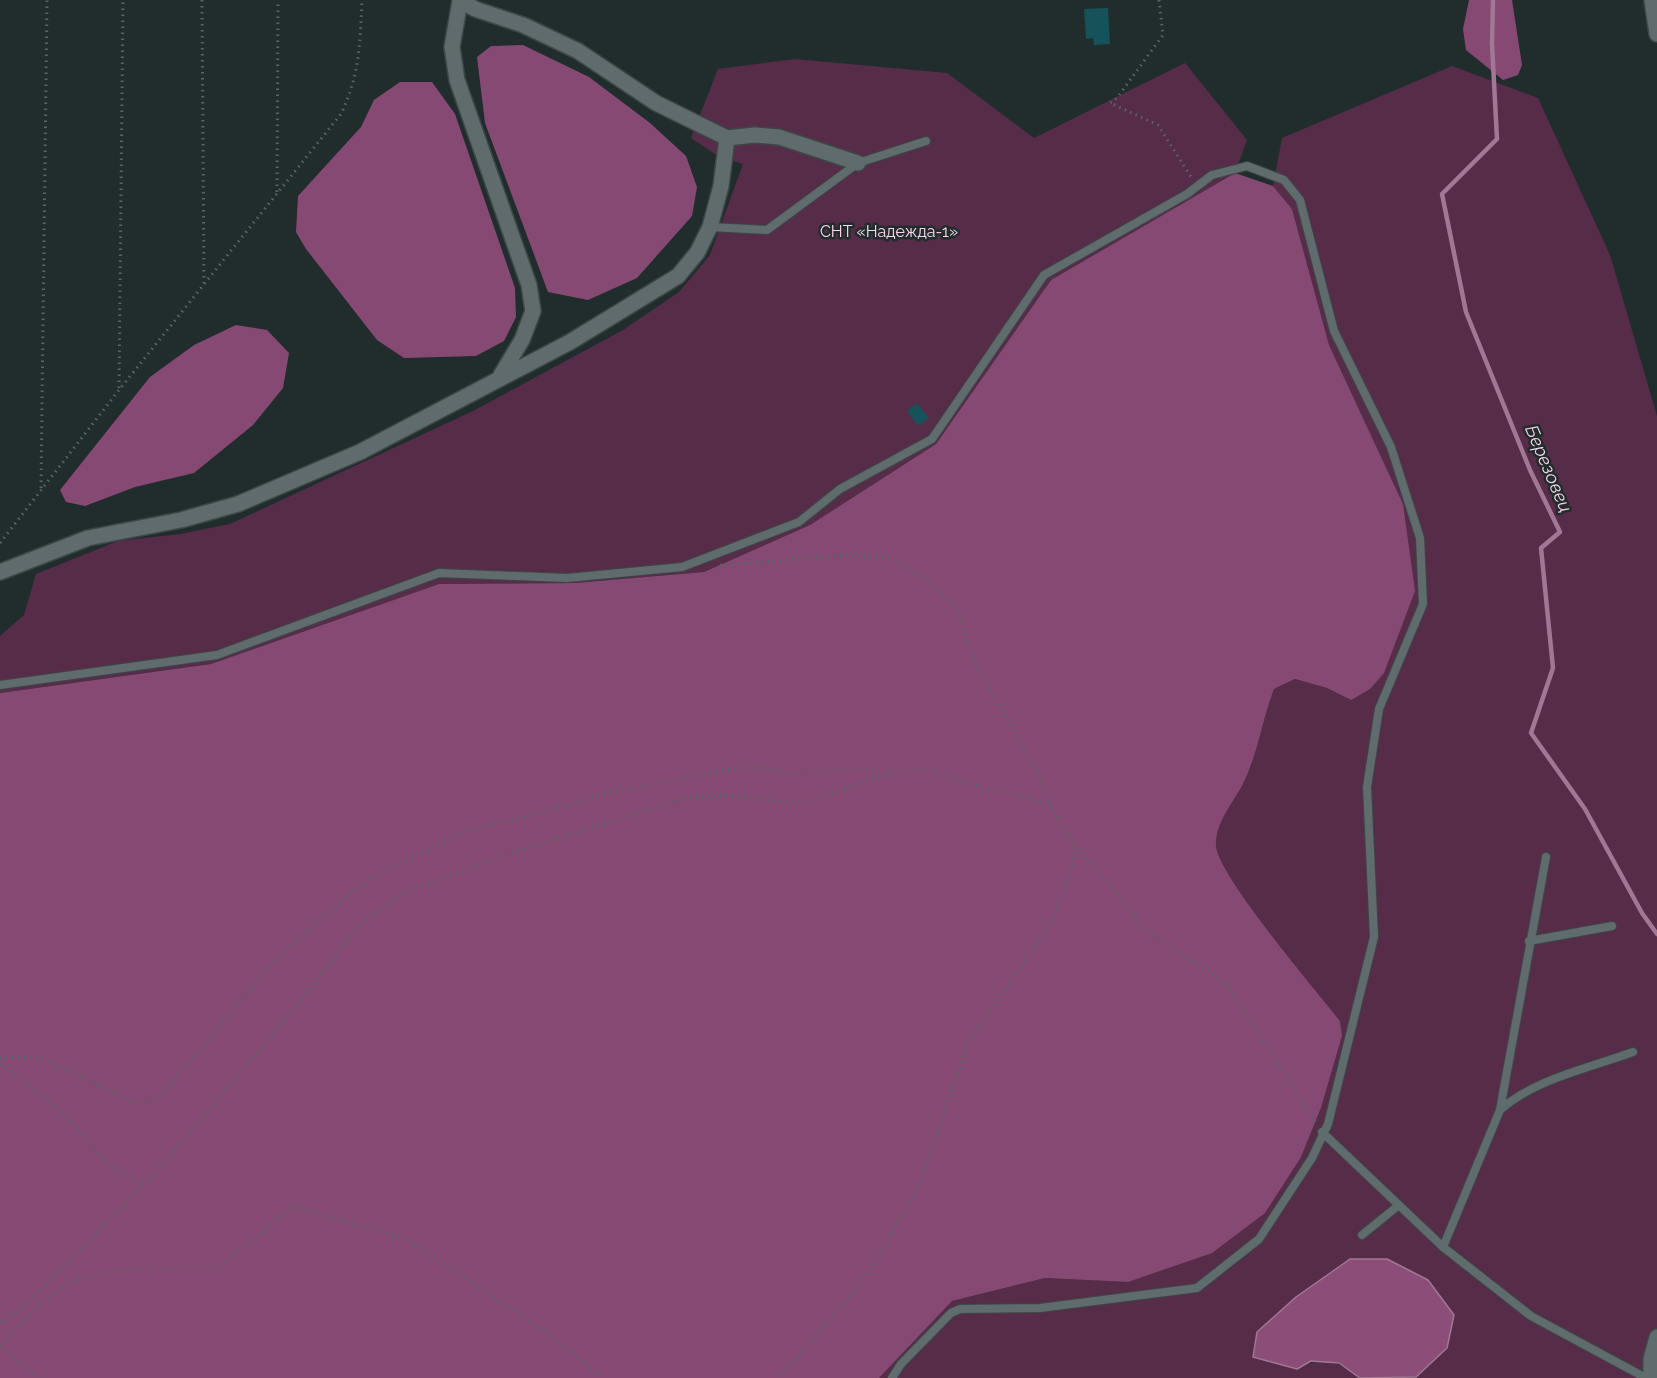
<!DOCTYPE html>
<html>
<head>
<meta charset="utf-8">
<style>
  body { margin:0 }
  canvas { display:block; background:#212c2d }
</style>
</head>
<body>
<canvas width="1657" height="1378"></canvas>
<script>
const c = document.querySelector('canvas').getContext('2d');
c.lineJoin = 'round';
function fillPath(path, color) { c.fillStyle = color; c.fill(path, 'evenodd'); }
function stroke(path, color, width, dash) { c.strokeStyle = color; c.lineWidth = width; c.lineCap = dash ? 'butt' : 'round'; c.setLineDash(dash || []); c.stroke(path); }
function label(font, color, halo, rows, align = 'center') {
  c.font = font + ' Raleway,sans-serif'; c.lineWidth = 5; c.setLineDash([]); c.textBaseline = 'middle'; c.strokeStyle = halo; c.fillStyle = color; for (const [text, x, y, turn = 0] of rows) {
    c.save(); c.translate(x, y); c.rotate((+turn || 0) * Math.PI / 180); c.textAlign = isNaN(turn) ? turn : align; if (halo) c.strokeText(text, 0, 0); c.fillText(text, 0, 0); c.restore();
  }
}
fillPath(new Path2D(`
  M795,59L947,73L1034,138L1185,63L1247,140L1235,173L1051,280L936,444L810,525L704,572L575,583L439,584L211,664L0,693V636L24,615L36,574L118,541L180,534L230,524L473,411L623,330L679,292L710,255L743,164L718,156L691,138L718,69Z
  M1452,66L1538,98L1610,255L1657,416V1378H1393L1416,1377L1454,1315L1428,1280L1387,1259L1253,1357L1297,1369C1323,1355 1338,1361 1360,1378H879L952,1301L1045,1278L1128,1282L1301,1157L1321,1108L1342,1036L1340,1021C1316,990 1219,877 1216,846C1214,823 1233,803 1243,784C1258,754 1262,720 1274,689L1295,679L1327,688L1351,700L1403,504L1329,345L1292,209L1273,186L1282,138Z`), '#562c49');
fillPath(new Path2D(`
  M1469,0H1512L1522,65L1518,75L1503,80L1466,50L1463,29Z
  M523,45L589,77L650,123L686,156L697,187L692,216L637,278L588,300L548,292L485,123L477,57L491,46Z
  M400,82H432L455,114L515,288L516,317L504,341L476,356L404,358L377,340L306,249L296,232L298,196L361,127L374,100Z
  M1235,173L1273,186L1292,209L1329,345L1403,504L1415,591L1384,673L1370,689L1351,700L1327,688L1295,679L1274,689C1262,720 1258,754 1243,784C1233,803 1215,823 1216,846C1219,877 1316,990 1340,1021L1342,1036L1321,1108L1301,1157L1265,1213L1212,1253L1128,1282L1045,1278L952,1301L879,1378H0V693L211,664L439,584L575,583L704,572L810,525L936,444L1051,280Z
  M236,325L267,330L289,353L283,388L253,425L194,473L135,487L85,506L66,502L60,490L150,377L194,345Z`), '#864973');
const water = new Path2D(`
  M1350,1259H1387L1428,1280L1454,1315L1447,1348L1416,1377L1360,1378L1339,1363L1311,1361L1297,1369L1253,1357L1257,1332L1296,1297Z`);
fillPath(water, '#8c4d78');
stroke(water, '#a17795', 1.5);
stroke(new Path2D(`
  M1493,0L1492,44L1497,139L1442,194L1466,312L1530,470L1560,532L1541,548L1553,668L1531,733L1585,809L1642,913L1657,934`), '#a17795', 4.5);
fillPath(new Path2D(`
  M1108,8L1110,44L1094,45L1093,38L1086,39L1084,9Z
  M917,403L929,418L918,426L907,411Z`), '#155259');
const lane = new Path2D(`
  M710,227L767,230L858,163L926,141
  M0,685L217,655L439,573L567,578L682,567L799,522L840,489L932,439L1044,275L1187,194L1212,175L1247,166L1284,180L1300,200L1334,331L1391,447L1420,538L1423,604L1379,709L1367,787L1374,937L1328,1124L1312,1158L1259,1239L1197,1288L1040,1308L960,1309L951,1313L901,1364L892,1378
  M1529,941L1612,926
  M1500,1110C1535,1079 1589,1068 1633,1052
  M1322,1132L1443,1247L1531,1316L1646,1378
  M1362,1235L1399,1205
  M1443,1247L1500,1110L1546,857`);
const street = new Path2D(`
  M460,0L475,9L523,25L578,51L656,103L727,138L755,135L779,137L858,163
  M1652,0L1657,34
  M460,1L452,47L457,80L529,285L533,311L522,340L501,375
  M0,572L88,538L181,520L238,504L360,452L570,342L678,276L697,253L710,227L721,186L727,138
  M1651,1378V1359L1657,1337`);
stroke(lane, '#3e4748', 10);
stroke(street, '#3e4748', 18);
stroke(new Path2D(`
  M202,0L204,284
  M1159,0L1163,35L1117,98L1110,103L1158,125L1191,177
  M277,192L278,0
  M119,388L123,0
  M41,488L47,0
  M0,543L119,390L341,114C360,74 360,43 362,0
  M720,565L849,555L890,558L928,580L957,608L972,656L1037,771L1051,806
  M1077,849L1103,876L1143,928L1227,984L1317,1124
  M0,1058L40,1057L137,1104L159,1098L269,967L325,914L371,878L464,832L553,810L607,793L738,768H762L787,773L854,769L895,772
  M0,1064C20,1078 41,1093 59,1110C87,1135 106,1172 144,1182
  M0,1321H6L47,1284L156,1172L299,1003L360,924L405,892L516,851L687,798L720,795L785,802L814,799L897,772L929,769L986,789L1008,792L1051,806L1077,849L1053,921L969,1041L919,1184L869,1273L780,1378
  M0,1345C19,1327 43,1299 65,1286C101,1265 177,1267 219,1268L293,1206L407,1239L542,1330L604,1378
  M0,1347L38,1378`), '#5a6465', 3, [1.5, 4.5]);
stroke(lane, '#5f6b6c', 8);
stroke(street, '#5f6b6c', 15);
label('16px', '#fdd7ef', '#212c2d', [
  ["СНТ «Надежда-1»",889,232]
]);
label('italic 18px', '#fad4eb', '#212c2d', [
  ["Березовец",1548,469,67]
]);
</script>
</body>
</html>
